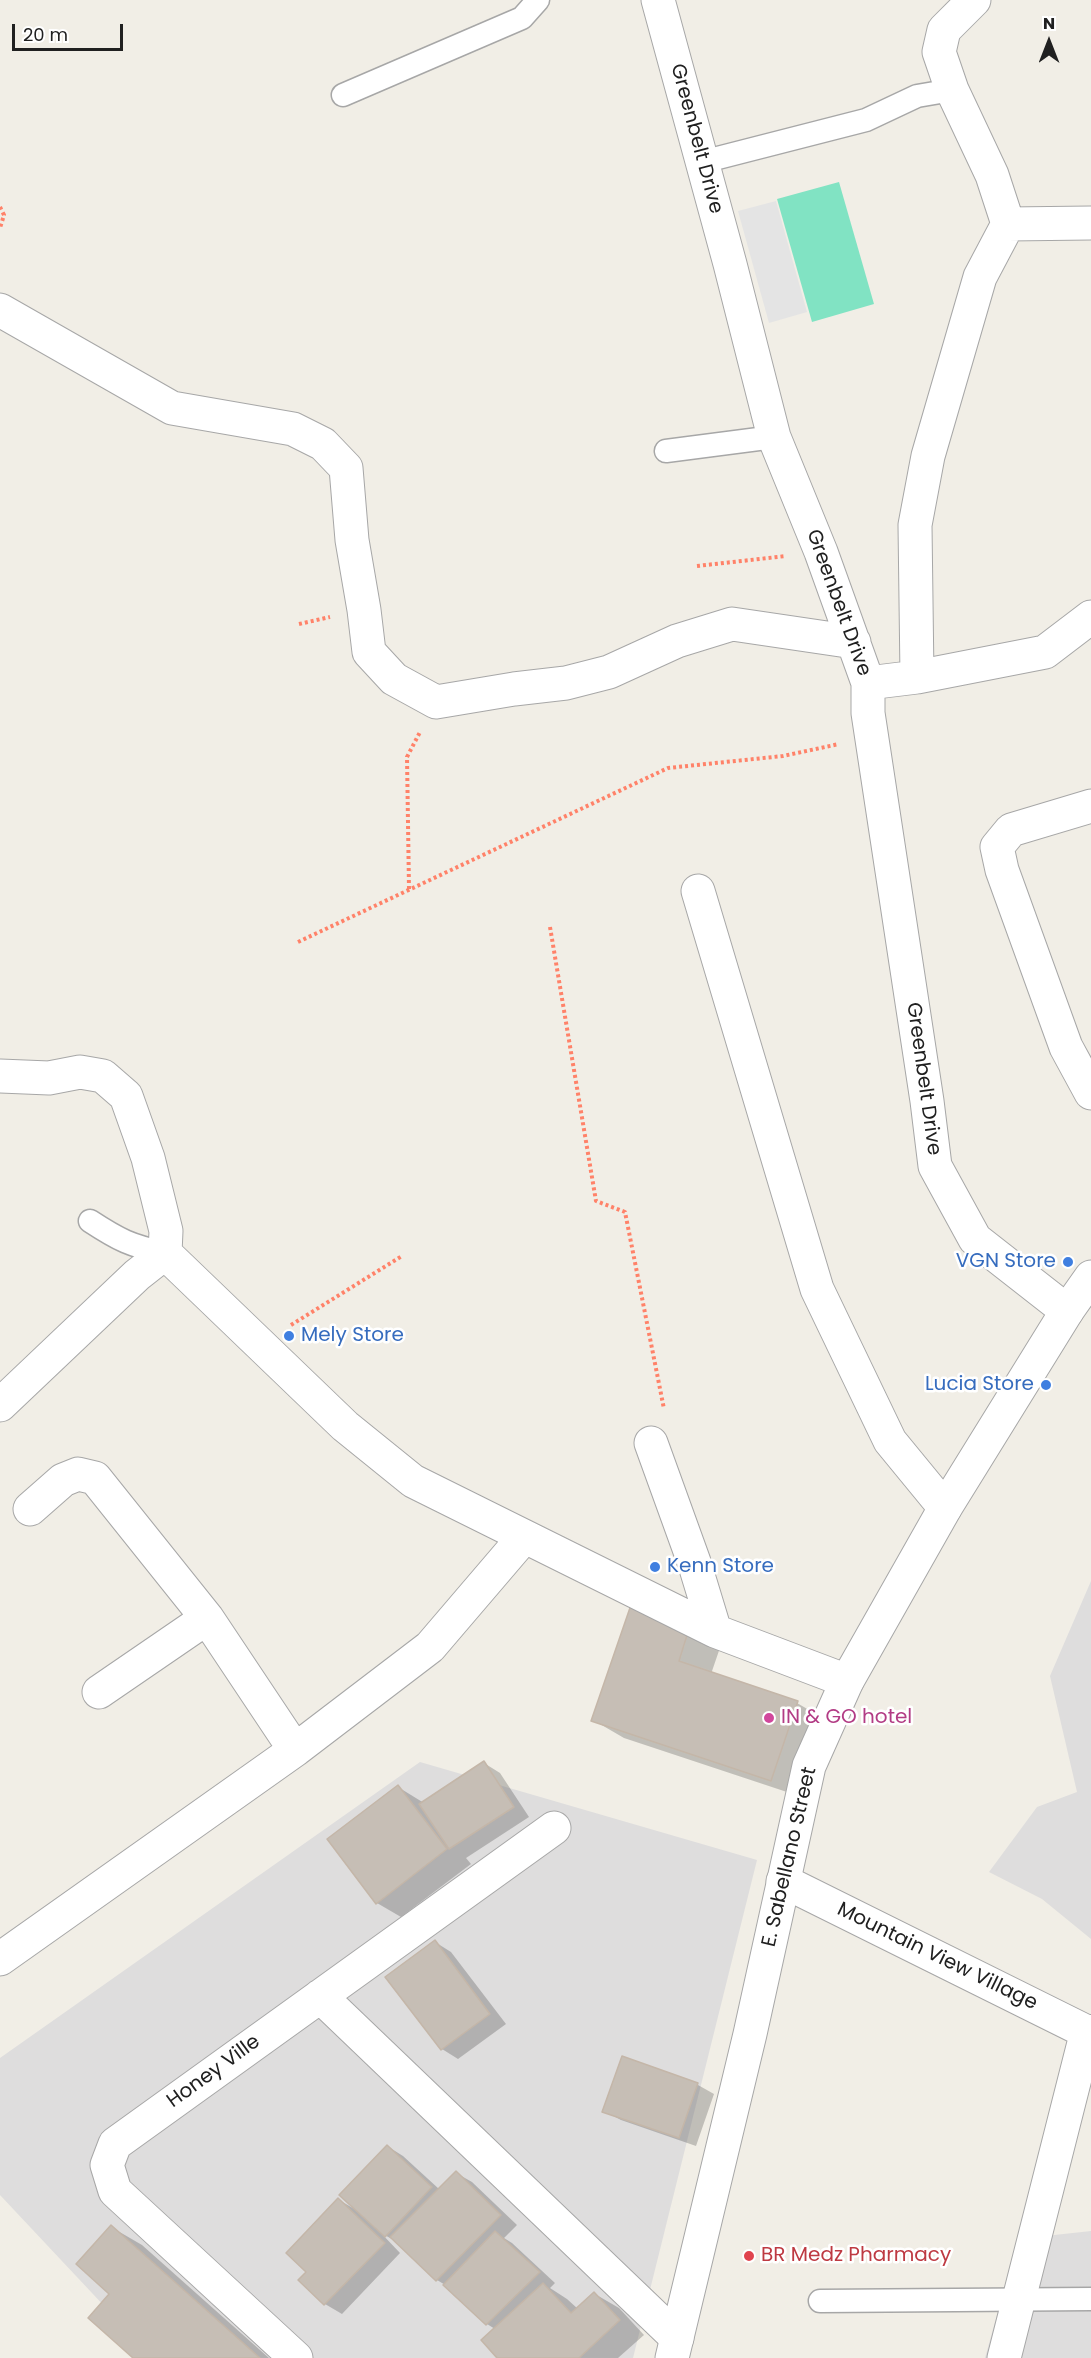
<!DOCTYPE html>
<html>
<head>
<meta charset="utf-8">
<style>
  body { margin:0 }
  #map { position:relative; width:1091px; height:2358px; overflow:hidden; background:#f1eee6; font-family:Poppins,sans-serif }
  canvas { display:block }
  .north { position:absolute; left:1019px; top:12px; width:60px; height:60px; -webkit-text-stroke:4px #fff; paint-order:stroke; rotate:0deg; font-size:16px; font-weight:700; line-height:24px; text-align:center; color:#202020 }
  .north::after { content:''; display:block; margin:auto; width:21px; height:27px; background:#202020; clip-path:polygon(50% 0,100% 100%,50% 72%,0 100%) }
  .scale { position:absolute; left:12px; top:24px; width:111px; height:27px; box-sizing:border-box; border:3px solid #202020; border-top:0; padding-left:8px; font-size:18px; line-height:21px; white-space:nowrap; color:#202020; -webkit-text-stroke:4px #fff; paint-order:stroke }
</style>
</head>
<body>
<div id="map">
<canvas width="1091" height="2358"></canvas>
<div class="north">N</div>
<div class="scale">20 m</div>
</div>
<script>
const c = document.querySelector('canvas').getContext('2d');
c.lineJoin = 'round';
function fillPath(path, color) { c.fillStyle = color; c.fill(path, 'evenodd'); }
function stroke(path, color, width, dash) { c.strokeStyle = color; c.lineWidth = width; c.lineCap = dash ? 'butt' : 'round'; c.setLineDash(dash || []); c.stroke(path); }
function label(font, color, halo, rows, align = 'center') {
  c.font = font + ' Poppins,sans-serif'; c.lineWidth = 5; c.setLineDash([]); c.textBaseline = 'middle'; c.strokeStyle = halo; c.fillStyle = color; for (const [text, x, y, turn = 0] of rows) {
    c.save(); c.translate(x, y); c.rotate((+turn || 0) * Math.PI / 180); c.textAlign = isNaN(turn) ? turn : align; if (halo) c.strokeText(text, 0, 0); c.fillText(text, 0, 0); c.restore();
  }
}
fillPath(new Path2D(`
  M1091,1581V1939L1042,1899L989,1872L1037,1807L1077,1792L1050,1676Z
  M420,1762L757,1860L633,2358H153L0,2195V2058Z
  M1091,2231V2358H985L1018,2239Z`), '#dedddd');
fillPath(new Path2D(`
  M839,182L874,304L812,322L777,199Z`), '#81e3c3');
fillPath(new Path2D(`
  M776,201L807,312L769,323L738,211Z`), '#e4e4e4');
fillPath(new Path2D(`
  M692,1621L723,1639L711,1674L797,1703L828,1721L802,1797L624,1738L593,1720Z
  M484,1763L500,1773L529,1817L466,1858L471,1864L401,1917L377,1903L398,1787L424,1803Z
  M435,1942L451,1952L506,2024L458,2059L442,2049Z
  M623,2058L698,2085L714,2094L696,2146L621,2120L604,2111Z
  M387,2146L403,2156L439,2189L456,2173L472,2182L517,2225L504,2238L512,2243L555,2283L550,2288L567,2299L578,2309L595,2294L619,2308L644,2335L618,2358H499L495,2329L487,2324L447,2286L437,2280L399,2243L381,2233L400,2253L342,2314L325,2304L300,2280L308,2272L339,2200L358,2211Z
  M111,2227L142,2245L269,2358H135L112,2294Z`), '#0003');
const building = new Path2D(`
  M633,1599L692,1619L679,1661L798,1701L771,1781L591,1721Z
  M484,1761L514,1807L449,1849L419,1804Z
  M398,1785L447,1849L376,1904L327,1839Z
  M435,1940L490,2014L441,2050L385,1977Z
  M622,2056L698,2083L679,2138L602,2112Z
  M387,2145L432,2187L385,2237L339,2195Z
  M456,2171L501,2215L436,2281L390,2237Z
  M338,2198L385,2243L324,2305L298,2280L306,2272L286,2253Z
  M111,2225L260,2358H133L88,2318L109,2294L76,2264Z
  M495,2231L540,2272L486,2325L443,2285Z
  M543,2283L571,2313L594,2292L620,2320L579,2358H497L481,2340Z`);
fillPath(building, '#c6beb5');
stroke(building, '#c4b6a8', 1.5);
const service = new Path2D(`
  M343,95L522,18L538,0
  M702,162L866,120L917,96L952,90
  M666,451L774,437
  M90,1221C119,1240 131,1246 165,1253
  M820,2301L1091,2299`);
const minor = new Path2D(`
  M658,0L730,264L774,437L821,552L868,683V713L927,1101L935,1166L975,1239L1067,1311
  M1008,224L1091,223
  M0,310L172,408L293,429L323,444L346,468L352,540L364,610L369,652L394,679L436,702L514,689L566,683L609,672L677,641L732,624L854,642
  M917,677L915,525L928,456L980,277L1008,224L992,175L952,90L939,52L944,30L974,0
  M868,683L917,677L1045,652L1091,617
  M1091,806L1011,830L997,847L1002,870L1066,1047L1091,1093
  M698,891L817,1289L890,1441L945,1508
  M0,1076L49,1078L80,1072L103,1076L126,1096L148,1158L166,1231L165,1253L345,1426L413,1481L715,1631L847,1681
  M0,1405L137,1275L165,1253
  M651,1443L694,1562L715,1631
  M30,1509L63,1480L78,1474L95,1478L207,1618L295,1750
  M99,1692L207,1618
  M783,1881L1091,2034
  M0,1959L295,1750L430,1647L524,1537
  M320,1996L677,2338
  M296,2358L115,2191L107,2165L115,2144L554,1828
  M1004,2358L1087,2031`);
const tertiary = new Path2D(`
  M672,2358L750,2034L809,1766L847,1681L945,1508L1067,1311L1091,1277`);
stroke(service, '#a7a7a7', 25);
stroke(minor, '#a7a7a7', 35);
stroke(tertiary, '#a7a7a7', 35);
stroke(new Path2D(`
  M0,207L4,215L0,228
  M697,566L786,556
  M299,624L330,617
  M409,889L407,757L420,732
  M550,927L596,1201L625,1212L664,1409
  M298,942L668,768L783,756L839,744
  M291,1325L402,1256`), '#ff8269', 4, [3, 3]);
stroke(service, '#fff', 22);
stroke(minor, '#fff', 33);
stroke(tertiary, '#fff', 33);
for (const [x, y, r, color] of [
  [1068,1262,6,"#3f7fe0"],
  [289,1336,6,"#3f7fe0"],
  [1046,1385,6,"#3f7fe0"],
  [655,1567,6,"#3f7fe0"],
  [769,1718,6,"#d1479c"],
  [749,2256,6,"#e0444e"]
]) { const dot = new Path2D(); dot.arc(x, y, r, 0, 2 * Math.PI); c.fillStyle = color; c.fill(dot); stroke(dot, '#fff', 2); }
label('20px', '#202020', '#fff', [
  ["Greenbelt Drive",696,139,75],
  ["Greenbelt Drive",838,603,70],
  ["Greenbelt Drive",923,1079,82],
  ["E. Sabellano Street",790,1857,-77],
  ["Mountain View Village",937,1957,26],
  ["Honey Ville",214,2072,-36]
]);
label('20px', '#366cbe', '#fff', [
  ["VGN Store",1056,1262],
  ["Mely Store",301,1336,"left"],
  ["Lucia Store",1034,1385],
  ["Kenn Store",667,1567,"left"]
], 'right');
label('20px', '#b23c85', '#fff', [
  ["IN & GO hotel",781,1718]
], 'left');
label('20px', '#be3a42', '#fff', [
  ["BR Medz Pharmacy",761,2256]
], 'left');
</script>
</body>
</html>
